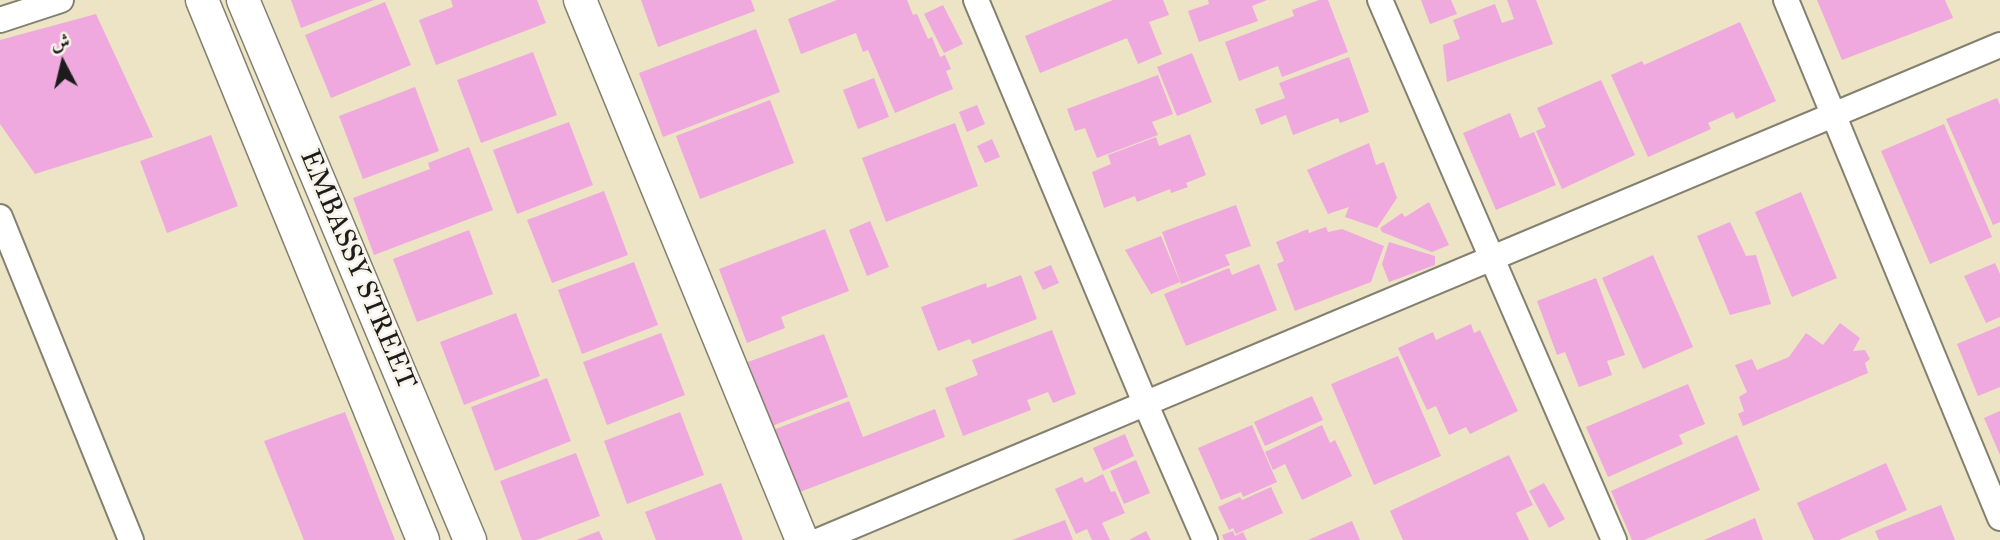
<!DOCTYPE html>
<html>
<head>
<meta charset="utf-8">
<style>
  body { margin:0 }
  #map { position:relative; width:2000px; height:540px; overflow:hidden; background:#ece4c5; font-family:"IM FELL Great Primer",Amiri,serif }
  canvas { display:block }
  .north { position:absolute; left:28px; top:28px; width:70px; height:70px; -webkit-text-stroke:5px #f7f3e8; paint-order:stroke; rotate:353deg; font-size:19px; font-weight:700; line-height:28px; text-align:center; color:#1c1c1c }
  .north::after { content:''; display:block; margin:auto; width:24px; height:32px; background:#1c1c1c; clip-path:polygon(50% 0,100% 100%,50% 72%,0 100%) }
</style>
</head>
<body>
<div id="map">
<canvas width="2000" height="540"></canvas>
<div class="north">ش</div>
</div>
<script>
const c = document.querySelector('canvas').getContext('2d');
c.lineJoin = 'round';
function fillPath(path, color) { c.fillStyle = color; c.fill(path, 'evenodd'); }
function stroke(path, color, width, dash) { c.strokeStyle = color; c.lineWidth = width; c.lineCap = dash ? 'butt' : 'round'; c.setLineDash(dash || []); c.stroke(path); }
function label(font, color, halo, rows, align = 'center') {
  c.font = font + ' "IM FELL Great Primer",serif'; c.lineWidth = 5; c.setLineDash([]); c.textBaseline = 'middle'; c.strokeStyle = halo; c.fillStyle = color; for (const [text, x, y, turn = 0] of rows) {
    c.save(); c.translate(x, y); c.rotate((+turn || 0) * Math.PI / 180); c.textAlign = isNaN(turn) ? turn : align; if (halo) c.strokeText(text, 0, 0); c.fillText(text, 0, 0); c.restore();
  }
}
fillPath(new Path2D(`
  M291,0H374L301,28Z
  M451,0H537L546,23L436,65L419,20L453,7Z
  M641,0H751L755,11L658,47Z
  M837,0H907L913,15L917,14L928,39L932,37L940,57L945,55L951,69L946,71L953,89L895,113L868,50L863,52L856,33L801,54L788,19Z
  M1113,0H1163L1169,15L1149,22L1162,54L1138,64L1127,38L1040,73L1025,36Z
  M1208,0H1267L1252,6L1258,21L1199,42L1188,11L1209,4Z
  M1319,0H1328L1348,52L1282,77L1278,66L1239,81L1225,42L1294,16L1292,10Z
  M1421,0H1451L1457,14L1430,24Z
  M1507,0H1536L1553,44L1447,82L1443,45L1460,39L1453,20L1495,4L1502,23L1514,19Z
  M1817,0H1945L1953,18L1842,60Z
  M385,2L411,65L331,98L305,35Z
  M943,5L963,44L944,53L924,14Z
  M96,14L153,137L35,174L0,124V40Z
  M1740,22L1776,101L1736,119L1733,112L1708,123L1711,129L1648,157L1611,75L1642,61L1644,65Z
  M756,29L780,92L663,137L639,73Z
  M533,52L557,115L481,143L457,80Z
  M1192,53L1212,102L1177,116L1157,67Z
  M1349,57L1369,112L1340,123L1338,118L1293,135L1286,115L1261,125L1255,109L1285,98L1279,83Z
  M1158,75L1173,114L1152,122L1158,135L1097,158L1085,128L1075,131L1067,109Z
  M874,78L889,117L858,129L843,90Z
  M1601,80L1635,155L1562,189L1536,131L1546,127L1537,108Z
  M415,87L439,151L363,179L339,116Z
  M1997,98L2000,105V222L1993,225L1946,119Z
  M770,100L794,163L700,199L676,136Z
  M977,105L985,124L967,132L959,112Z
  M1510,113L1520,138L1534,132L1556,185L1496,210L1463,133Z
  M569,122L593,185L517,214L493,150Z
  M955,123L978,186L886,222L862,158Z
  M1944,124L1992,237L1930,264L1881,151Z
  M1190,134L1206,175L1186,183L1188,187L1171,193L1170,189L1137,202L1135,196L1104,208L1092,172L1111,164L1108,155L1156,137L1159,146Z
  M211,135L238,206L167,233L140,161Z
  M992,139L1000,157L985,163L977,146Z
  M1369,143L1376,165L1384,162L1397,198L1377,228L1345,217L1349,207L1328,214L1307,170Z
  M469,147L493,210L374,255L353,198L430,169L428,163Z
  M604,191L628,255L552,283L527,220Z
  M1801,192L1837,278L1792,297L1755,212Z
  M1429,202L1449,245L1432,252L1382,232L1380,228L1402,213L1405,217Z
  M1236,205L1251,246L1225,255L1230,265L1181,284L1162,232Z
  M870,221L889,267L867,276L849,230Z
  M1730,222L1746,256L1756,255L1771,304L1730,315L1697,236Z
  M1326,227L1328,232L1342,229L1384,246L1371,282L1295,311L1277,264L1284,261L1276,242L1308,229L1309,233Z
  M825,229L849,291L781,317L785,328L747,343L719,269Z
  M469,230L493,294L417,322L393,259Z
  M1161,236L1180,282L1151,294L1125,250Z
  M1389,242L1435,256V265L1389,282L1382,264Z
  M1653,255L1693,347L1643,369L1602,278Z
  M634,262L658,325L582,354L558,290Z
  M1995,263L2000,274V317L1986,323L1964,276Z
  M1259,264L1277,310L1186,346L1164,294L1229,268L1232,275Z
  M1051,265L1059,283L1043,290L1034,272Z
  M1021,275L1037,319L972,344L970,339L938,351L921,307L986,283L987,288Z
  M1596,278L1625,355L1607,361L1612,375L1579,387L1565,352L1557,355L1537,301Z
  M516,313L540,376L464,405L440,342Z
  M1840,323L1860,338L1853,351L1865,350L1870,359L1865,363L1868,373L1743,426L1738,414L1744,411L1739,397L1747,392L1735,365L1752,359L1757,370L1789,357L1806,333L1823,345Z
  M1471,324L1474,333L1480,330L1518,411L1470,434L1466,427L1449,435L1436,406L1427,410L1398,348L1433,332L1436,340Z
  M2000,326V387L1978,396L1957,344Z
  M1052,330L1076,394L1053,403L1048,392L1027,400L1031,410L963,436L945,388L978,375L972,360Z
  M661,333L685,395L607,425L583,362Z
  M824,334L848,397L772,426L748,362Z
  M1398,356L1441,456L1374,485L1331,384Z
  M547,378L571,441L495,471L471,407Z
  M1688,384L1705,424L1679,435L1683,444L1608,477L1586,427Z
  M1312,396L1323,420L1265,446L1254,422Z
  M849,401L863,437L935,409L945,437L797,493L773,430Z
  M2000,411V455L1984,418Z
  M345,412L395,540H304L264,441Z
  M680,412L704,475L627,504L604,441Z
  M1252,425L1277,482L1243,497L1241,492L1221,500L1198,448Z
  M1322,425L1330,443L1335,440L1352,476L1302,500L1285,464L1273,470L1265,452Z
  M1125,434L1134,456L1103,471L1093,448Z
  M1737,435L1760,490L1644,540H1632L1611,491Z
  M576,453L600,516L536,540H522L500,481Z
  M1509,455L1533,505L1516,513L1529,540H1403L1390,511Z
  M1136,460L1150,493L1124,504L1110,471Z
  M1886,463L1907,510L1839,540H1814L1797,503Z
  M1103,474L1111,492L1115,491L1125,513L1102,523L1110,540H1092L1087,529L1076,534L1055,489L1082,477L1085,483Z
  M721,483L743,540H656L645,512Z
  M1544,483L1565,519L1549,528L1529,491Z
  M1271,487L1283,513L1236,534L1233,528L1229,530L1218,507L1240,497L1242,500Z
  M1941,505L1955,540H1879L1875,531Z
  M1755,518L1763,540H1704Z
  M1065,520L1073,540H1012Z
  M1352,521L1360,540H1308Z
  M599,531L603,540H576Z
  M1146,531L1151,540H1129Z
  M1233,531L1235,536L1243,532L1247,540H1224L1222,535Z`), '#efa9de');
const minor = new Path2D(`
  M976,0L1146,405L1205,540
  M1380,0L1614,540
  M1786,0L2000,518
  M0,20L61,0
  M0,217L131,540
  M820,540L2000,45`);
const tertiary = new Path2D(`
  M202,0L423,540
  M243,0L470,540
  M580,0L802,540`);
stroke(minor, '#848070', 28);
stroke(tertiary, '#848070', 35);
stroke(minor, '#fff', 24);
stroke(tertiary, '#fff', 32);
label('28px', '#1c1c1c', '#f7f3e8', [
  ["EMBASSY STREET",357,270,67]
]);
</script>
</body>
</html>
